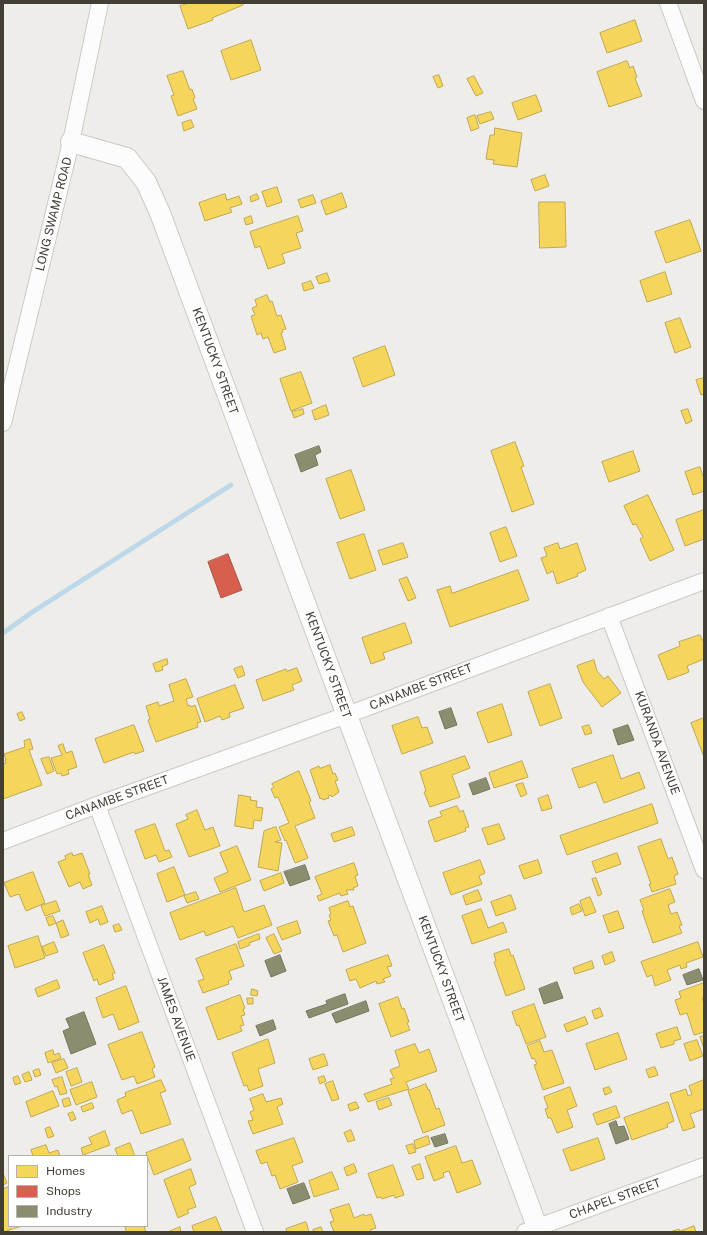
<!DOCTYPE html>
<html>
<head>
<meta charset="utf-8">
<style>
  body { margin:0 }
  #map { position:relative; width:707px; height:1235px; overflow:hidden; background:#eeede9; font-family:"Public Sans",sans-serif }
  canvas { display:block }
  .frame { position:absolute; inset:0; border:4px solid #433e36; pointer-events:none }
  .legend { position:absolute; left:8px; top:1155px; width:140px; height:72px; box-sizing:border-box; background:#fff; border:1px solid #b4b2af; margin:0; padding:5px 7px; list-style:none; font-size:12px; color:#433e36 }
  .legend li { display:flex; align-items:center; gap:8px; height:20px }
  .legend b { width:20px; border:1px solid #b4b2af }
</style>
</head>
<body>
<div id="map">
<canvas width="707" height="1235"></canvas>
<div class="frame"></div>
<ul class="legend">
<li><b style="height:11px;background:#f6d55c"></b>Homes</li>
<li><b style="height:11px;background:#d6604d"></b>Shops</li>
<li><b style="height:11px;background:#8c8c6e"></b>Industry</li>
</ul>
</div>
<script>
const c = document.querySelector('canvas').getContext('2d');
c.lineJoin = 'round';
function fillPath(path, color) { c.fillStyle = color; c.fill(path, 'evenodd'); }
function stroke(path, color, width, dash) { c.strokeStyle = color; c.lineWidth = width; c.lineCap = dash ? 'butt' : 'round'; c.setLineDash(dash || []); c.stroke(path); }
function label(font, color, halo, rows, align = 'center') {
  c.font = font + ' "Public Sans",sans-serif'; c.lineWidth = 4; c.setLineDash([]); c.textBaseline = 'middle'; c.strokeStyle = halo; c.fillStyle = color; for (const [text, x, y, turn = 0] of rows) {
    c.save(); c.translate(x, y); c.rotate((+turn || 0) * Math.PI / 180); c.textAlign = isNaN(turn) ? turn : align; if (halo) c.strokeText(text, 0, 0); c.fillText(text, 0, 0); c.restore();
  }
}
const homes = new Path2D(`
  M190,3H243V5L212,18L213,20L188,29L180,6Z
  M635,20L642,41L607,53L600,33Z
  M251,40L261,70L231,80L221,51Z
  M627,61L630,68L633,66L637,77L635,78L642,96L609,107L597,72Z
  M183,71L190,90L192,89L195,98L193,99L197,109L178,116L171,96L174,95L167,76Z
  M439,75L443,86L438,88L433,77Z
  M474,76L483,93L476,96L467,79Z
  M536,95L542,111L518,120L512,103Z
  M491,112L494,119L480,124L477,116Z
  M475,115L479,128L471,131L467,118Z
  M191,120L194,127L184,131L182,123Z
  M495,128L522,133L517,167L493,164L494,160L486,159L490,135H494Z
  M545,175L549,186L535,191L531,180Z
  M277,187L282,202L267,207L262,192Z
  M342,193L347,207L326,215L321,201Z
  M225,194L227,200L239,196L242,204L230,208L232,212L205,221L199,203Z
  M257,194L259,199L251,202L250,197Z
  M313,195L316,203L301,208L298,200Z
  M539,202H565L566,247L540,248Z
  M251,216L253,223L246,225L244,219Z
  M298,216L303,231L296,233L301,248L282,254L285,263L268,269L260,246L255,248L250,232Z
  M690,220L701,251L666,263L655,232Z
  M665,272L672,294L647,302L640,281Z
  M327,273L330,281L319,284L316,277Z
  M311,281L314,288L304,291L302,284Z
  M267,295L270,302L272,301L277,316L281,315L286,329L282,330L283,332L281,333L286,349L274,353L268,337L263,339L261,333L257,335L251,316L255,315L252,308L257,306L255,300Z
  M680,318L691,347L675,353L665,323Z
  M385,346L395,375L363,387L353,358Z
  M301,372L312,403L291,411L280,379Z
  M704,378V394L701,395L696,380Z
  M326,405L329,415L315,420L312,411Z
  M303,409L304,414L294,418L292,412Z
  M688,409L692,421L686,424L681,411Z
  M515,442L524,466L521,467L534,504L512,512L491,451Z
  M633,451L640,471L609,482L602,462Z
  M700,467L704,479V491L693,495L685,472Z
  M351,470L365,510L340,519L326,479Z
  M648,495L674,550L650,561L640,539L643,537L636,524L633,525L624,506Z
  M704,510V539L685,546L676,520Z
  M506,527L517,556L500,562L490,533Z
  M364,534L376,570L350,579L337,543Z
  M403,543L408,557L383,565L378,551Z
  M558,543L560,549L577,543L586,570L577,574L578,576L557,584L553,571L547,574L541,558L547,556L544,548Z
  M518,570L529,600L450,627L437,590L450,586L452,593Z
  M407,577L416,598L408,601L399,580Z
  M405,623L412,643L383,653L385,659L371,664L362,638Z
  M700,635L703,641H704V659L687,666L689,672L668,680L658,655L680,646L679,642Z
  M167,659L168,664L162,667L163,670L156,672L153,664Z
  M594,660L597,671L604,679L608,676L621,693L602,707L583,682L577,666Z
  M242,666L245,675L238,678L234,669Z
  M297,668L302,681L292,685L294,690L263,701L256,680L286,669L287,671Z
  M186,679L193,697L186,699L188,706L190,705L191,707L195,705L201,722L197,723L198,727L156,742L148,720L150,719L146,706L158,702L159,706L174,701L169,685Z
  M550,684L562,718L540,726L528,692Z
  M235,685L244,708L229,713L230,717L222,720L220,716L205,722L197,699Z
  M502,704L512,735L488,743L477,713Z
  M22,712L25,719L20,721L17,714Z
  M418,717L422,728L427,727L433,743L402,754L392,726Z
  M704,718V757L691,723Z
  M134,725L144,751L135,754L134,752L104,763L95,739Z
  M589,725L592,733L585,735L582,727Z
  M30,739L33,749L29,750L42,785L3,799V764L6,763L5,760H6L4,754L25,747L24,741Z
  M63,744L66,753L72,751L77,767L68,770L69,774L62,776L61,773L57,774L51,758L62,755L58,746Z
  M613,755L621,779L639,772L645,788L604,803L596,782L579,788L572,769Z
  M465,756L470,768L452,775L460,797L430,807L424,792L426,791L420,772Z
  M49,757L54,771L47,774L41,759Z
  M522,761L528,777L494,788L489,773Z
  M330,765L333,774L335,773L338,780L335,781L339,792L332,797L331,795L328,796L329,798L323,800L322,798L320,799L310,770L319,766L320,768Z
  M299,771L311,801L309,802L315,818L295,826L308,858L295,863L286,840L285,841L279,827L289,823L278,797L275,798L271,789L274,787L272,784Z
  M523,783L527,794L521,797L516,785Z
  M239,795L251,797L250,800L257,801L256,807L263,808L261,821L254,820L253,829L235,826Z
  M548,795L552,808L542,811L538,799Z
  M652,804L658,823L567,855L560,836Z
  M457,806L460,812L463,810L469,827L465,828L466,831L435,842L428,821L442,816L440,812Z
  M197,810L205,830L213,827L220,846L189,857L176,824L188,819L186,815Z
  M155,824L165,851L169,850L172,857L159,862L156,855L145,859L135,831Z
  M499,824L505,839L488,845L482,829Z
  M276,827L281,840L275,842L282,843L278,871L258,867L264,831Z
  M352,827L355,835L334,842L331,834Z
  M661,839L668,859L672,857L678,874L674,876L676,884L652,892L649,884H651L638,847Z
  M237,846L251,880L220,892L214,878L228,872L220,853Z
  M72,853L73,856L82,853L90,874H88L92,885L83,889L80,882L69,887L58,862L66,859L65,856Z
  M617,853L621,864L596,873L592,862Z
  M480,860L485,873L479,876L482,884L451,895L443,873Z
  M538,860L542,873L524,879L519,866Z
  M354,863L358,875L355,876L358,886L353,888L354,890H346L348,894L341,896L340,893L319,901L317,896L322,894L315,877Z
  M174,867L185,895L167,902L157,874Z
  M33,872L45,903L26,911L19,894L10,897L4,883Z
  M281,873L284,883L264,891L260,881Z
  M596,878L602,894L598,896L592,879Z
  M236,888L244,912L264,905L272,925L238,938L233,926L206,936L204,931L180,940L170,913Z
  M670,889L675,902L668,905L671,914L677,912L682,925L679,926L682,933L653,943L642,911L644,910L640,900Z
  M478,890L482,900L466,905L463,896Z
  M196,892L199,899L187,903L184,896Z
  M511,895L516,909L496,916L491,902Z
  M590,897L596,912L585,916L580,901Z
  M56,901L60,911L45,916L41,906Z
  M348,901L350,907L353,906L366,943L343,952L337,935L334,936L328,921L331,920L329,915L331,914L329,908Z
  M579,904L582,911L572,915L570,908Z
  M102,906L108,922L100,925L98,919L90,923L86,912Z
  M481,909L488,928L503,922L507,932L472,944L462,916Z
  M618,911L624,928L609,933L603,916Z
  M53,916L56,923L63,920L69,935L61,938L56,923L49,926L46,918Z
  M297,921L301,933L282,940L277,928Z
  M119,924L122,930L115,932L113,926Z
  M259,934L260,939L249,943L250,945L240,949L238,942Z
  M274,934L282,951L274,954L266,938Z
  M38,936L45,958L15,968L8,946Z
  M54,942L58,952L46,956L42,947Z
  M698,942L703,957L686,963L687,967L681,969L680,965L667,970L671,980L655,986L652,975L647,977L641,962Z
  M236,944L244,966L229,971L232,979L228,981L229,984L203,993L198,981L204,979L196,959Z
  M104,945L115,973L112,974L114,979L99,985L97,979L94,981L83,953Z
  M509,949L511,956L513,955L525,989L506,996L494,962L496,961L494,954Z
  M612,952L615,961L605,965L602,956Z
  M388,955L392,966L387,967L391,976L383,979L385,982L377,984L376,981L360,988L356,979L350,981L346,970Z
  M592,961L594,968L575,974L573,968Z
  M57,980L60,988L38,997L35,989Z
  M704,983V997L702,998L704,1003V1032L694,1035L687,1013L680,1015L675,1000L681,998L679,992Z
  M126,986L139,1022L119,1030L113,1014L103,1018L96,998Z
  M252,989L258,991L257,996L251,995Z
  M240,995L245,1008L243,1009L245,1015L241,1016L244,1025L240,1026L242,1031L218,1040L206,1008Z
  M398,997L402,1009L404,1008L409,1022L407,1023L410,1030L391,1037L379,1004Z
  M247,998H253V1004H248Z
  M534,1004L546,1037L526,1044L519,1025L517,1026L512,1012Z
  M600,1008L603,1016L595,1019L592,1011Z
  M585,1017L588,1024L567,1032L564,1025Z
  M677,1027L681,1039L674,1041V1044L661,1048L656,1034Z
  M142,1032L155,1067L152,1069L155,1077L137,1084L134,1076L122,1080L108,1045Z
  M618,1033L627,1059L595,1070L586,1044Z
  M704,1036V1049L700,1037Z
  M268,1039L275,1063L258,1069L263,1086L249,1091L247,1085L244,1086L232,1053Z
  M697,1040L703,1056L690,1061L684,1044Z
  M540,1041L544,1052L552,1050L564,1083L543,1090L534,1065L537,1064L534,1058L532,1059L527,1046Z
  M415,1044L419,1053L429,1049L437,1071L406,1082L409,1089L368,1102L364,1094L392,1084L390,1079L394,1078L390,1070L400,1066L395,1051Z
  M53,1050L54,1055L59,1053L61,1058L48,1063L45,1053Z
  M324,1054L328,1065L313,1070L309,1059Z
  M64,1059L68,1068L56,1073L52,1063Z
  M655,1067L658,1075L649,1078L646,1070Z
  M77,1068L82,1082L71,1086L66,1072Z
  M39,1069L41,1075L35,1077L33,1071Z
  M29,1072L32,1080L25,1082L22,1075Z
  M18,1076L21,1083L15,1085L13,1078Z
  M324,1076L326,1081L320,1084L318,1078Z
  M62,1077L67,1093L60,1095L57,1086L55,1087L52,1080Z
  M161,1080L166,1091L160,1093L171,1124L141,1134L132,1110L122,1114L117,1100L126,1096L125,1093Z
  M704,1080V1109L690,1114L695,1127L683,1131L670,1094L686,1089L688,1096L692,1094L689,1086Z
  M333,1081L339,1099L332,1101L325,1084Z
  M92,1082L97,1097L76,1105L70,1090Z
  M426,1084L428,1090L429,1089L436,1109L439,1108L445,1125L423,1133L408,1091Z
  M570,1087L577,1106L567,1110L573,1127L557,1133L551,1118H548L545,1109L548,1108L544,1097Z
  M609,1087L612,1092L605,1095L603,1089Z
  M53,1091L59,1106L31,1117L26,1102Z
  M263,1094L266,1102L281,1098L283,1104L277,1107L283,1124L253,1134L248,1121L253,1120L250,1112L254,1110L250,1099Z
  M69,1098L71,1105L64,1107L62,1100Z
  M389,1098L392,1105L379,1110L376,1102Z
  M356,1102L359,1108L350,1111L348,1105Z
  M668,1102L674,1121L667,1124L668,1127L632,1140L624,1118Z
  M92,1103L94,1108L83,1112L81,1107Z
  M616,1106L620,1117L597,1125L593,1114Z
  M73,1112L76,1119L71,1121L68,1114Z
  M50,1127L54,1136L48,1138L45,1129Z
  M351,1130L355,1140L348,1142L344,1133Z
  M105,1131L110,1145L83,1155L81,1148L92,1144L89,1138Z
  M428,1136L430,1144L416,1149L414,1141Z
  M294,1138L303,1162L292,1166L298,1182L280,1189L275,1175L272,1176L267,1162L261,1164L256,1151Z
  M598,1138L605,1159L571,1171L563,1150Z
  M183,1139L191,1160L154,1175L146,1153Z
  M130,1143L135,1156H118L115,1149Z
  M413,1144L416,1152L409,1154L406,1146Z
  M46,1145L49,1153L58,1150L60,1156H33L31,1150Z
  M456,1146L462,1163L472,1160L481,1184L457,1193L449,1171L443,1173L444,1177L434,1181L425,1157Z
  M354,1164L357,1172L347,1176L344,1168Z
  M420,1164L424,1178L417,1180L412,1167Z
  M393,1165L404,1195L395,1198L394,1195L382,1199L381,1197L377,1198L368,1174Z
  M191,1169L196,1184L189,1187L196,1207L187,1210L189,1213L178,1218L164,1180Z
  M332,1172L339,1189L314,1197L309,1181Z
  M3,1173L7,1183L3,1185Z
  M9,1187V1226H22L3,1232V1189Z
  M349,1204L354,1218L364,1214L365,1216L371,1214L376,1228L370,1230L371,1232H334L330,1222L334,1221L330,1210Z
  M216,1217L222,1232H194L192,1226Z
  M306,1222L309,1232H287L286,1229Z
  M125,1226H144L146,1232H127Z
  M694,1226L696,1232H670L679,1229L680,1231Z
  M180,1227L181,1232H168Z
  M321,1227L323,1232H314L313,1230Z`);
fillPath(homes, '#f6d55c');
stroke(homes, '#c0a851', 1);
const shops = new Path2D(`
  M228,554L242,590L221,598L208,562Z`);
fillPath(shops, '#d6604d');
stroke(shops, '#aa5646', 1);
const industry = new Path2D(`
  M319,446L321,452L315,455L318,465L301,472L295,455Z
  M451,708L457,725L445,729L439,712Z
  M628,725L634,740L618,745L613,730Z
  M486,778L490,789L473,795L469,784Z
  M305,865L310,879L290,886L284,872Z
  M280,955L286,971L271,977L265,961Z
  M699,969L703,980L687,985L683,975Z
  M557,982L563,998L544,1004L539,989Z
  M345,994L348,1004L309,1018L306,1011L327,1004L326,1001Z
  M366,1001L369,1011L336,1023L332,1014Z
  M84,1012L96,1044L71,1054L63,1031L70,1028L66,1019Z
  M273,1020L276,1029L260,1036L256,1026Z
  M616,1121L618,1127L624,1126L629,1139L616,1144L609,1124Z
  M445,1134L448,1143L435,1147L431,1138Z
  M304,1183L310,1198L293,1204L287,1189Z`);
fillPath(industry, '#8c8c6e');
stroke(industry, '#76755d', 1);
stroke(new Path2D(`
  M3,633L34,611L231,485`), '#bdd8e9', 5);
const minor = new Path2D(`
  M668,3L704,101
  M3,423L71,142L100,3
  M609,616L704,870
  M97,805L255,1232
  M3,841L97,805L363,709L704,581
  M525,1232L704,1166`);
const tertiary = new Path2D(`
  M71,142L127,158L146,182L160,213L539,1232`);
stroke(minor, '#cbc9c5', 18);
stroke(tertiary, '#cbc9c5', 22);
stroke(minor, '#fcfcfc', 16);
stroke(tertiary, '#fcfcfc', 20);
label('12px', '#433e36', '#fff', [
  ["LONG SWAMP ROAD",54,214,-76],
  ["KENTUCKY STREET",215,361,70],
  ["KENTUCKY STREET",328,665,70],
  ["CANAMBE STREET",421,687,-21],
  ["KURANDA AVENUE",657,743,70],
  ["CANAMBE STREET",117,798,-20],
  ["KENTUCKY STREET",441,969,70],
  ["JAMES AVENUE",176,1019,70],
  ["CHAPEL STREET",615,1199,-20]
]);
</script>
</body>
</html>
